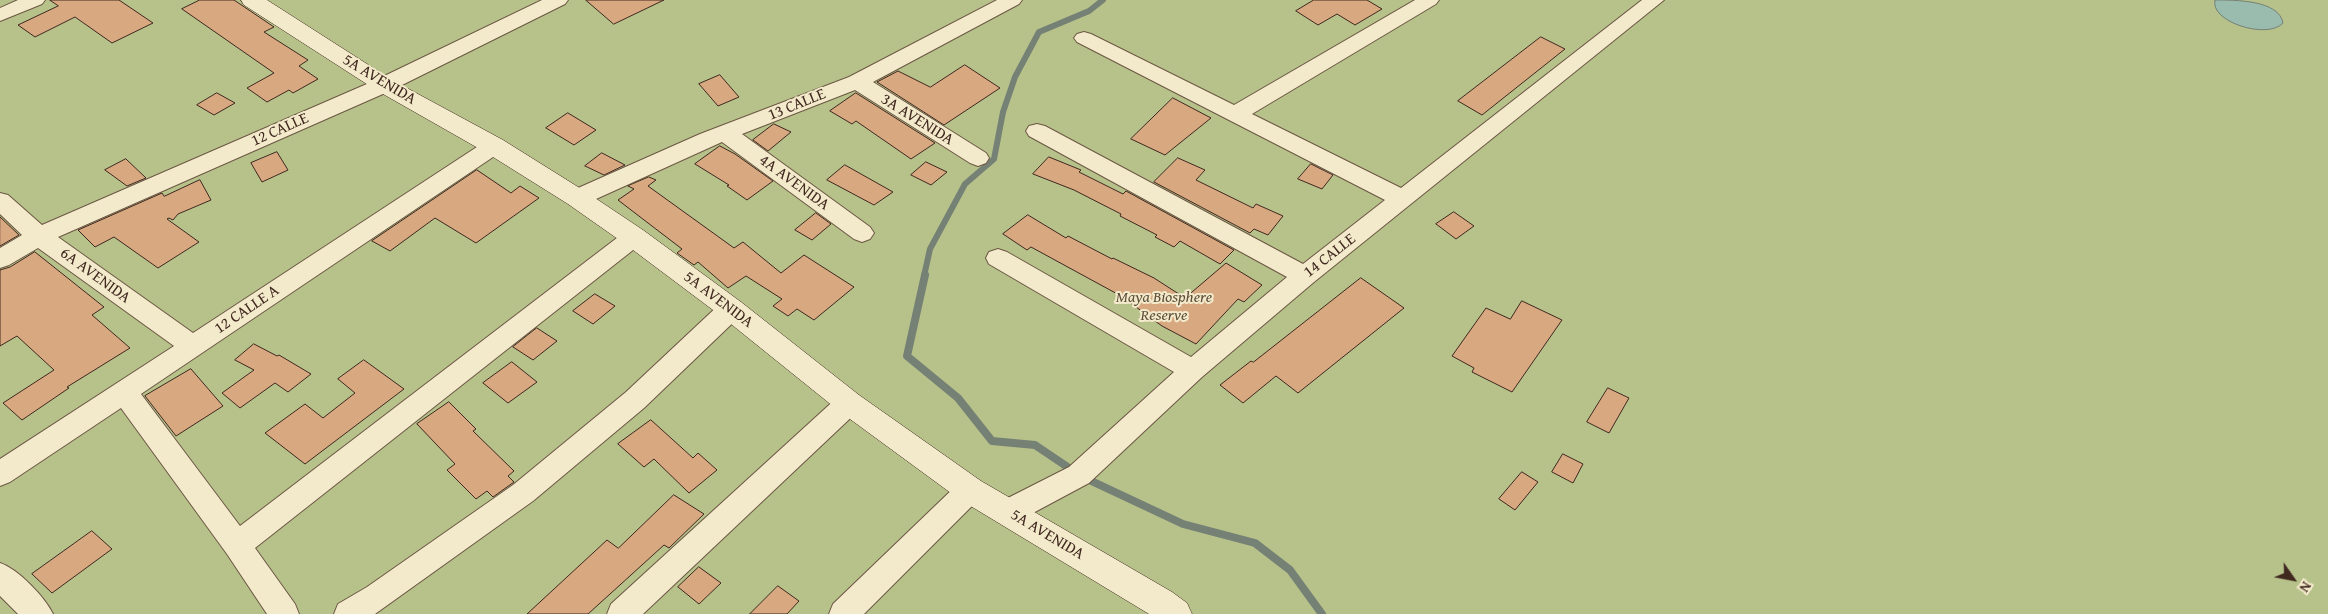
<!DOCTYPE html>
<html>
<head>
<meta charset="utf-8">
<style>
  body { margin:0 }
  #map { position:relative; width:2328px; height:614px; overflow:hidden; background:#ecdfaf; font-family:"Gentium Book Plus",serif }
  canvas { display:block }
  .north { position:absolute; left:2268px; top:554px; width:50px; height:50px; -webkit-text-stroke:4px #f3eacb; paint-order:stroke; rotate:123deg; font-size:14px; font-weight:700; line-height:20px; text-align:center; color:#40281f }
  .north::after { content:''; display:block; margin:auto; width:18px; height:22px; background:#40281f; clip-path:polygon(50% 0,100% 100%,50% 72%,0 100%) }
</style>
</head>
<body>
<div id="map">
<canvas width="2328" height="614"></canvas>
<div class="north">N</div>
</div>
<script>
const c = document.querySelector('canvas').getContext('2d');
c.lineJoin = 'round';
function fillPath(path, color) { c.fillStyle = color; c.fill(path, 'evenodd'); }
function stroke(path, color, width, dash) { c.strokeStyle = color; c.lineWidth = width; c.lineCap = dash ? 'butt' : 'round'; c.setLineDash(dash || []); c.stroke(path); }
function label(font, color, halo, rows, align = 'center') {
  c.font = font + ' "Gentium Book Plus",serif'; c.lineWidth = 4; c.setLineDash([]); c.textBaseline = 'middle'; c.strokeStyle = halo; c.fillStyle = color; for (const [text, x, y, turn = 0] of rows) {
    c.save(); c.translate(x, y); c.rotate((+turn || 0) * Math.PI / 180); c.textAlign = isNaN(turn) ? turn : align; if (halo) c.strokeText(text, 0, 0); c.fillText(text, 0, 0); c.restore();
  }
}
fillPath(new Path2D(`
  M0,0H2328V614H0Z`), '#b7c28b');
const water = new Path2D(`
  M2215,0C2236,0 2279,0 2283,23C2268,40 2209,22 2215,0Z`);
fillPath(water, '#99bcaf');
stroke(water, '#758175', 1);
stroke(new Path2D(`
  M924,276L930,249L965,184L994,159L1003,112L1015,77L1039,32L1089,11L1103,0`), '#758175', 6);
stroke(new Path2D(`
  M925,275L907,356L958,398L992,441L1035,445L1075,472
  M1085,478L1183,524L1255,543L1290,570L1322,614`), '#758175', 8);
const building = new Path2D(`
  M50,0H119L153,23L112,43L75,17L35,37L18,25L58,6Z
  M200,0H234L274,27L264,32L308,60L299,66L318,79L293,93L289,90L267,102L247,88L274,73L182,9Z
  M586,0H664L614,24Z
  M1314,0H1367L1382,9L1355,25L1337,14L1318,25L1296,11Z
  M1541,37L1565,49L1482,115L1458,101Z
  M965,65L1000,88L944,125L877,82L898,71L930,87Z
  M720,75L739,97L718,106L699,84Z
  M217,93L235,103L214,115L197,105Z
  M856,93L935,143L911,159L856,121L852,124L830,111Z
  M1173,98L1211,118L1165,155L1131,139Z
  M568,113L596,130L574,145L546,128Z
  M774,124L791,132L768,151L753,140Z
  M720,146L735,154L773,181L747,200L727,186L729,185L695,164Z
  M277,152L288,170L262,182L251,163Z
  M602,153L625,165L604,175L585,166Z
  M1049,157L1081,170L1079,172L1123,194L1126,191L1234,250L1220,264L1180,241L1174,247L1155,237L1157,235L1120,216L1121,214L1074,190L1033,174Z
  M1178,158L1205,170L1196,180L1253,208L1256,204L1283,216L1268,235L1254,229L1250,233L1154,182Z
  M126,159L146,178L127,186L105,170Z
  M926,162L947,172L931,185L911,175Z
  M1311,164L1333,175L1322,189L1298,179Z
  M845,165L893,192L874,205L827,180Z
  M477,170L511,193L520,186L539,198L476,243L435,218L390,251L372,241Z
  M649,177L656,180L648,186L734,248L743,242L781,273L804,255L854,287L814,320L797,309L788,316L773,306L782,299L746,276L728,288L698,262L694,265L677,253L682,249L618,200L634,189L628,186Z
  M200,180L211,200L178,214L173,220L169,218L167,219L199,242L158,268L114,237L95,247L78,230L162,193L164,196Z
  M1454,212L1474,226L1456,239L1436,224Z
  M816,213L831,224L812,240L795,230Z
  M1028,215L1066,238L1068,236L1112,259L1113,258L1154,278L1185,298L1226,263L1262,285L1244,302L1238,299L1196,344L1162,326L1121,296L1031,247L1027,250L1003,234Z
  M0,217L19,235L0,246Z
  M35,252L104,307L92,315L130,348L67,387L69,388L22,420L3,403L54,370L17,336L0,346V270L10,267Z
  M1361,278L1404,308L1298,393L1276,376L1243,403L1220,385L1251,361L1253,362Z
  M595,294L615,306L593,324L573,311Z
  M1522,301L1562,320L1512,392L1472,372L1474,368L1452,356L1486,308L1510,319Z
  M537,328L557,341L533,360L513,347Z
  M254,344L277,356L279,355L311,374L288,392L275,383L240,408L222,393L254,370L235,360Z
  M364,360L404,389L305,464L265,433L305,404L323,418L355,393L338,379Z
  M512,362L537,382L508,403L483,383Z
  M191,369L223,406L176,436L145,396Z
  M1608,388L1629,398L1609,433L1587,422Z
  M449,402L476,429L473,431L514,471L508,476L514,482L493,497L487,491L476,499L447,470L455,464L417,424Z
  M651,420L693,458L698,453L717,470L689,493L654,459L644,467L618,444Z
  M1563,454L1583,464L1573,483L1552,472Z
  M1522,472L1538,482L1515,510L1499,499Z
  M674,495L704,514L669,548L664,545L588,614H527L607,540L618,548Z
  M92,531L112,549L52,593L32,574Z
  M699,567L721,583L699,604L678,587Z
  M778,586L799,601L787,614H750Z`);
fillPath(building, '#d8a881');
stroke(building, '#40281f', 1);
const street = new Path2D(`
  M18,0H45L42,4L0,21V8Z
  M542,0H568L565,4L392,90L58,237L193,333L486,141L494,138L502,141L505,146L502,151L141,394L240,526L626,231L634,228L642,231L646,237L642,243L255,548L295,604L299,614H267L227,554L121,408L10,482L0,486V459L174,346L38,248L9,265L0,268V248L22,235L0,214V193L8,195L42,225L376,80Z
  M997,0H1022L1019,4L873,82L986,153L989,158L986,163L978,166L970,163L855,90L742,134L870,227L874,233L870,239L862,242L854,239L722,142L585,204L577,206L569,204L565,198L569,192L700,134L849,77Z
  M1415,0H1439L1436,4L1252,114L1401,188L1642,0H1664L1314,282L1202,377L1089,483L1018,521L1008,524L998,521L994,512L998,503L1069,467L1174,372L989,264L986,258L989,252L998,249L1007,252L1191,357L1287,277L1029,136L1026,131L1029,126L1037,124L1045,126L1303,264L1385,200L1077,42L1074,38L1077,34L1084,32L1091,34L1234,105Z
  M731,300L740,302L744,309L740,316L644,408L533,501L375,614H334L338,604L367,587L513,485L626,392L722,302Z
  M849,392L858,395L862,403L858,411L643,614H607L611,604L840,395Z
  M970,478L980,482L984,490L980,498L864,614H829L833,604L960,482Z
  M0,563C18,569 45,597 53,614H18L0,596Z`);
const secondary = new Path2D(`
  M241,0H267L392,80L503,140L586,192L643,230L741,302L859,395L981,481L1172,592L1187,603L1192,614H1149L959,499L839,411L721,316L625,244L568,204L485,152L376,90L244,5Z`);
stroke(street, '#6b5643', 2);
stroke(secondary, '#40281f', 1);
fillPath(street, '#f3eacb');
fillPath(secondary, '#f3eacb');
label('16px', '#40281f', '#f3eacb', [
  ["5A AVENIDA",379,80,31],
  ["13 CALLE",797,105,-22],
  ["3A AVENIDA",917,120,32],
  ["12 CALLE",280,130,-24],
  ["4A AVENIDA",794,183,36],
  ["14 CALLE",1330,256,-38],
  ["6A AVENIDA",95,276,36],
  ["5A AVENIDA",718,300,37],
  ["12 CALLE A",247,310,-34],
  ["5A AVENIDA",1047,535,31]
]);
label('italic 16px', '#5e4e3a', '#f3eacb', [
  ["Maya Biosphere",1164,298],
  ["Reserve",1164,316]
]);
</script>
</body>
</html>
